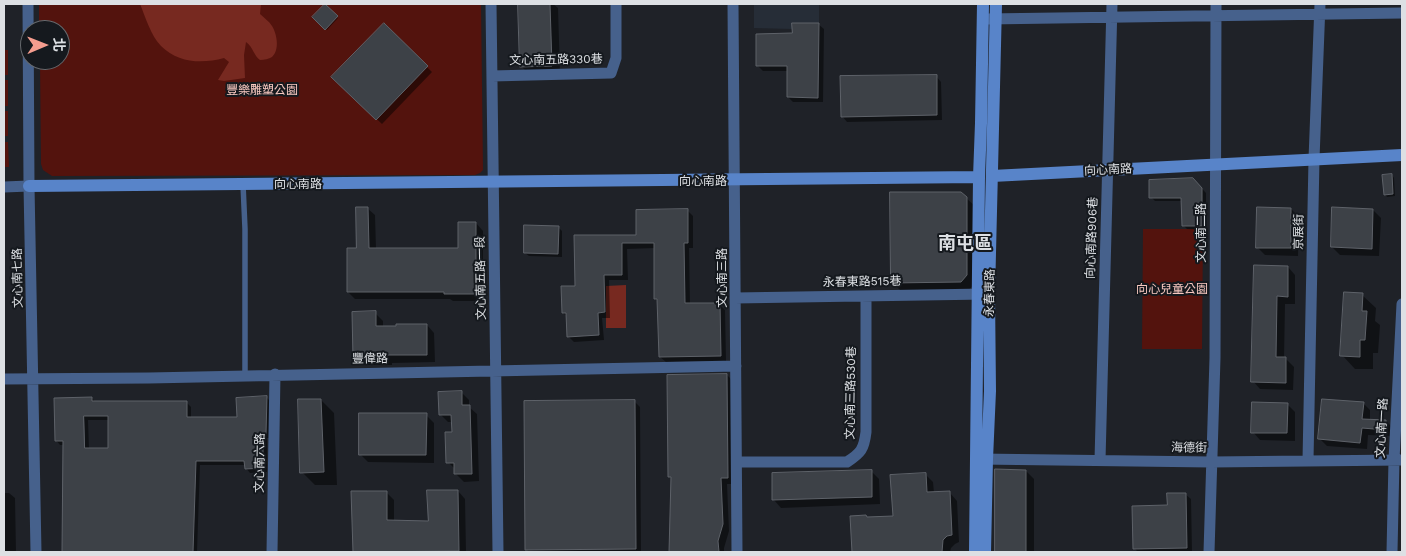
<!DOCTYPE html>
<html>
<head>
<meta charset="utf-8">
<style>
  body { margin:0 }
  #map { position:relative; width:1406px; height:556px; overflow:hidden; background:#1f2228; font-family:"Work Sans","Noto Sans TC",sans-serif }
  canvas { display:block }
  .frame { position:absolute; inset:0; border:5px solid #dde0e4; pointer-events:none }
  .north { position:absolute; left:20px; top:20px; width:50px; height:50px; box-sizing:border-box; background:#15191e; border:1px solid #65696d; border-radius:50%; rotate:89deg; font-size:14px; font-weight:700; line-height:20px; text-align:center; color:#dde0e4 }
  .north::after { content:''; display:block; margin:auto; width:18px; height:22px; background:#f59d8f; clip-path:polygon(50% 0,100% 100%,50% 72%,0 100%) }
</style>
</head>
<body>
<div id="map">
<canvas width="1406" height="556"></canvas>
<div class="frame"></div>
<div class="north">北</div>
</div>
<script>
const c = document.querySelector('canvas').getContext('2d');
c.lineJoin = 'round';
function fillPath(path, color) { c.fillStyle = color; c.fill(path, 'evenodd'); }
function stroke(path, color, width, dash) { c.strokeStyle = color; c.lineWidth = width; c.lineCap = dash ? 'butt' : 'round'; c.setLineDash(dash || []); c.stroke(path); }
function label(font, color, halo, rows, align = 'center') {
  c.font = font + ' "Work Sans","Noto Sans TC",sans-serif'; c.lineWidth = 4; c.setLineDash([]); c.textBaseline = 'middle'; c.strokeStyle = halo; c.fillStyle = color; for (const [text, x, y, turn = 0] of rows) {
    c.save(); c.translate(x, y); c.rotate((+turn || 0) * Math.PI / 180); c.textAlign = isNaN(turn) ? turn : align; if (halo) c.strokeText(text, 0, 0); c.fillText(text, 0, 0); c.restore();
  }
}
fillPath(new Path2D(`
  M754,4H819V23H792V29L754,28Z`), '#262d37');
fillPath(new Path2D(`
  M39,4H481L483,170L480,173L475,175L52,176L43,170L41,164L40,60H60V30H39Z
  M4,50H8V75H4Z
  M4,80H8V106H4Z
  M4,111H8V136H4Z
  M4,142H8L9,167H4Z
  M1143,229H1203L1202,349H1142Z`), '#53130d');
fillPath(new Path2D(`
  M140,4H261L260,14C264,18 269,21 272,26C277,34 280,50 272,57C269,59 264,60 260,60C254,56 253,47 246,42L244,55L245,78L224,81L218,80L229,62L224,58C202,64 178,63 161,46C151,36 145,16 140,4Z
  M626,285V328H606V286Z`), '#772920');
fillPath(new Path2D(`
  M520,4H553L558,8L560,73L529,74L521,66Z
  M325,5L338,18L327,30L314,17Z
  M818,24L824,29L823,102H793L788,97V71H763L758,66L793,35Z
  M384,25L432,72L382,124L333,77Z
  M936,76L941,82L942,120L847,122L842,116Z
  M1392,175L1394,178L1395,196L1387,197L1385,194Z
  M1193,179L1206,193V230L1187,229L1183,225L1182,201H1155L1151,197Z
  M966,198L975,206V283L969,290H900L892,282Z
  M367,208L375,215L376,249H459L476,223L483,231V301H453L450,299H355L348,292Z
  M1291,209L1299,217L1298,256L1265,255L1257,247Z
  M687,210L693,216V248H689L690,305L719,304L725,310L726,361L666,362L660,357L659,302L655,299V248L627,249L628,280H609L610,318H602L604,340L574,342L568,336V317L563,313L576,287V236H637Z
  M1373,210L1381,218L1379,256L1340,255L1332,247Z
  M558,227L562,231V257L529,256L525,253Z
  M1255,266L1288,267L1295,275V304H1285L1284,359H1286L1294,367L1293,390L1260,389L1253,381Z
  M1362,295L1376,308L1375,321L1380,325L1378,353H1373V369H1355L1342,355Z
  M375,313L383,321V327L427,325L434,333L435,362L392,363V365H362L354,357Z
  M727,375L733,381V484H727L729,531L724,548V552H670L672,479L669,476Z
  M461,392L469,400V407L477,414L479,481L464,482L456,474V470L448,462L453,433L452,422H448L440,414Z
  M92,398L96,403H187L191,407V418H238L267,398L271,402L270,438H267V472L250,473L246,468V465H200L197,552H63L64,445H60L56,440ZM88,420H109V449H89Z
  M321,400L334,413L337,485H315L302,472Z
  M634,401L640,407L641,552H529L527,550Z
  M1363,403L1370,410V420L1386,421L1393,428L1392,436L1368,435L1367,449L1327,446L1320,439Z
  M1287,404L1295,412V441L1260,440L1253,432Z
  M426,415L434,423V463L368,462L360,454Z
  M871,471L879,479L880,504L781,508L774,500Z
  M996,471H1026L1034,479V552H996Z
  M926,475L933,482L934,493H950L957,501L959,542L955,544L951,548L950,552H853L852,517L868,518L894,517Z
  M458,491L465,499L466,552H354L386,492L394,500V522H429Z
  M4,493H9L15,498L16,552H4Z
  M1185,494L1191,499L1192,552H1138L1134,548L1168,506Z`), '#0007');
const building = new Path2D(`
  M325,4L338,16L325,30L312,17Z
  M518,4H550L552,66L520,67Z
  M384,23L428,66L376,120L331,77Z
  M792,23H819L818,98L787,97V66H756V34L792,33Z
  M937,75V115L841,117L840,76Z
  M1392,174L1393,194L1384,195L1382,175Z
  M1193,178L1202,188V226H1182L1181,198H1149V180Z
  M890,192H961L967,197V275L961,282L891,283Z
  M356,207H368L369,248H458V222H476V294H444V292H347V248H356Z
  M1257,207L1291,208V248H1256Z
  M1332,207L1373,209L1372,249L1331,247Z
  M688,209V243H684L685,303H720L721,356L659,357L657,299H654V243H622V275H604L605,312L598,313L599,335L567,337L566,313H562L561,286H575L574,235H636V210Z
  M524,225L559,226L558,254L524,253Z
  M1254,265L1288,266V297L1277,296L1276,357H1286V383L1251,382Z
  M1344,292L1363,293L1362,311H1367L1365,340H1360V357L1340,356Z
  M376,311V326H396V324H427V355H384V357L353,358L352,312Z
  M727,374L728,478H721L723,524L718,541L719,552H669L671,477H668L667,375Z
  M462,391V405H470L472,474H454V463H446L445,432H452L451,415H439L438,392Z
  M267,396L266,434H263V468L245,469L244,461H196L193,552H62L63,441H55L54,398L92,397V401H187V417H237L236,398ZM84,416H108V448H85Z
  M298,399H321L324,472L300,473Z
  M1322,399L1364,402L1362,419L1386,420V430L1362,428L1360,443L1318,439Z
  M635,400L636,549L525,550L524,401Z
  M1252,402L1288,403L1287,433H1251Z
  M359,413H427L426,455H359Z
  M995,469L1026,470V552H995Z
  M872,470V497L772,500V473Z
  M926,473L927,492L950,491L952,535L947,536L943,540L942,552H852L850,516L866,515L867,517L893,516L890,475Z
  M427,490H458L459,551L353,552L351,491H387V520L428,521Z
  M1167,493H1186L1187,548L1133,549L1132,506L1167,505Z`);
fillPath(building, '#3d4147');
stroke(building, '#5e6269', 1);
stroke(new Path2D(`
  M243,184L245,229V376`), '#46618c', 5.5);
stroke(new Path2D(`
  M28,4L29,186L36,552
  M491,4L498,552
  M733,4L737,552
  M987,19L1402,13
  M492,76L611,73L616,58V4
  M4,187L29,186
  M735,298L986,294
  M4,379L149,378L736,366
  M979,459L1211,462L1402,460
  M1100,460L1112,4
  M1308,460L1314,159L1320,4
  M737,462H847C861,453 864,449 866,432V296
  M272,552L275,374
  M1209,552L1215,358L1216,4
  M1392,552L1394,460L1402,304`), '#46618c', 11);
stroke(new Path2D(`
  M992,176L1402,155
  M29,186L979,177
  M975,552L979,177L981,123L983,4
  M985,552L987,459L990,391L989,294L996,4`), '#5884c9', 12);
label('12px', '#dde0e4', '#15191e', [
  ["文心南五路330巷",556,60,-1],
  ["向心南路",1108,170,-3],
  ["向心南路",703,181],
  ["向心南路",298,184],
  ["京展街",1299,232,-89],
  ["文心南二路",1201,233,-90],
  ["向心南路906巷",1092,238,-88],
  ["文心南七路",18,278,-91],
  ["文心南五路一段",481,278,-91],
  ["文心南三路",722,278,-90],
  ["永春東路515巷",862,282,-1],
  ["永春東路",990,293,-89],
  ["豐偉路",370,359,-1],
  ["文心南三路530巷",851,393,-89],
  ["文心南一路",1382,428,-87],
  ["海德街",1189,448,1],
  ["文心南六路",260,463,-89]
]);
label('12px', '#f8c8c0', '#15191e', [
  ["豐樂雕塑公園",262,90],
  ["向心兒童公園",1172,289]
]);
label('bold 18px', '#dde0e4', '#15191e', [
  ["南屯區",965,244]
]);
</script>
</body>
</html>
